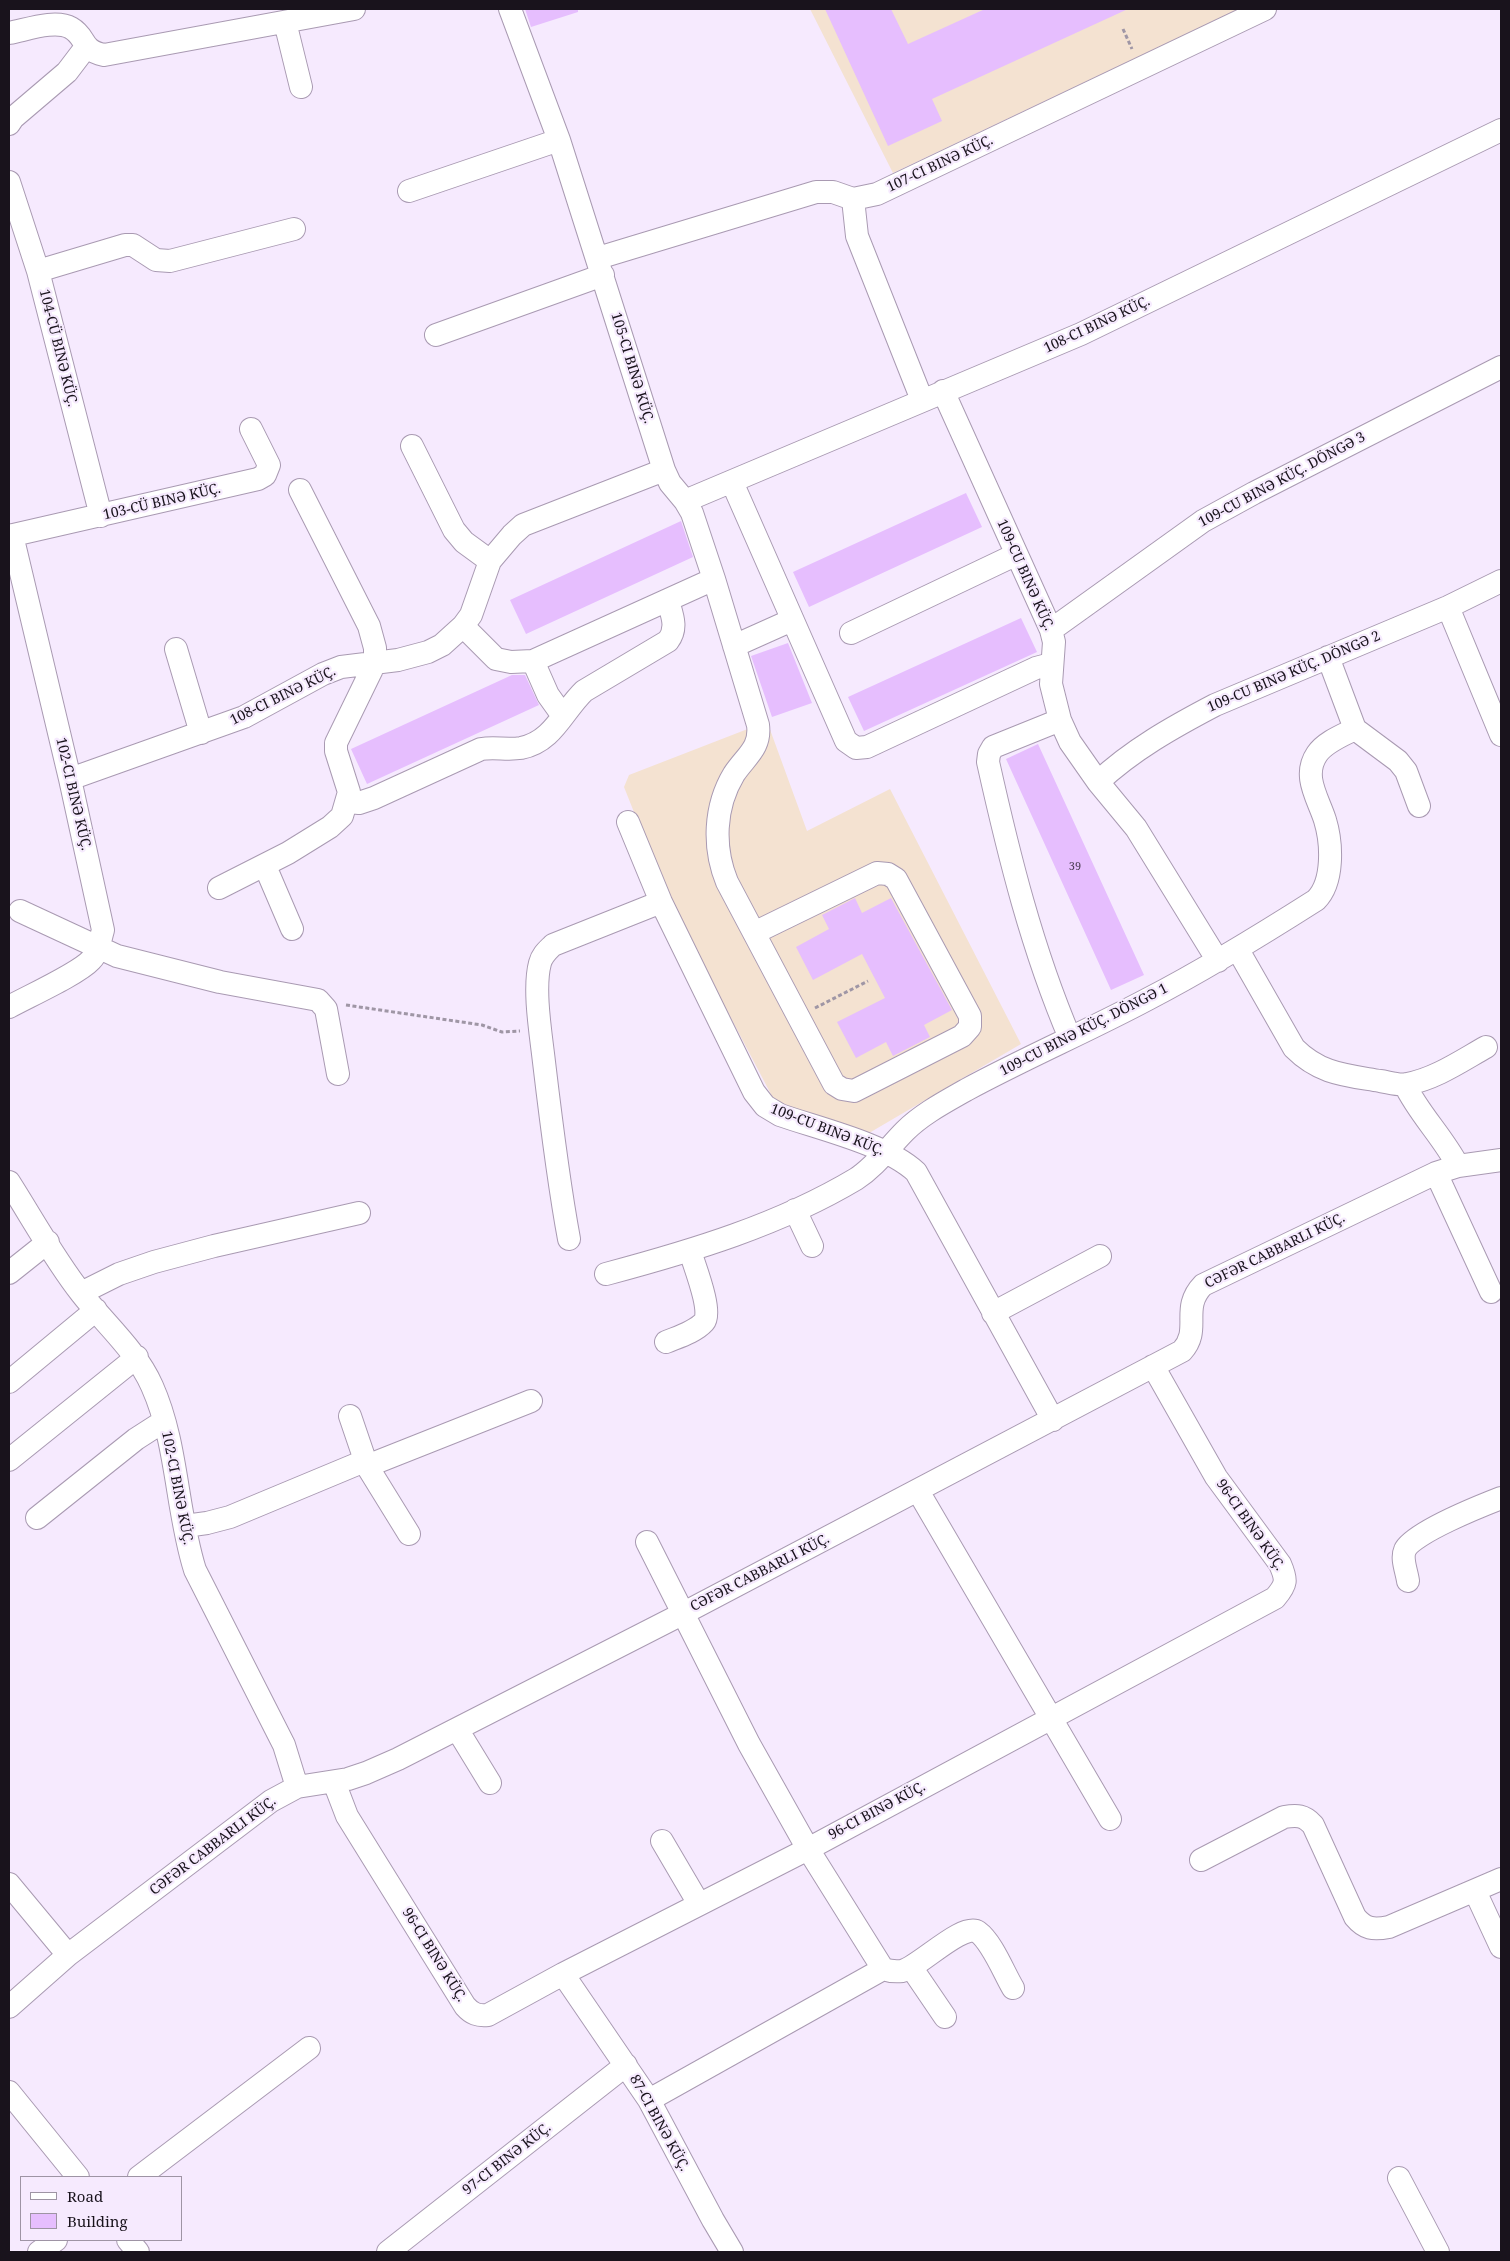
<!DOCTYPE html>
<html>
<head>
<meta charset="utf-8">
<style>
  body { margin:0 }
  #map { position:relative; width:1510px; height:2261px; overflow:hidden; background:#f6eafe; font-family:"Noto Serif",serif }
  canvas { display:block }
  .frame { position:absolute; inset:0; border:10px solid #19131c; pointer-events:none }
  .legend { position:absolute; left:20px; top:2176px; width:162px; height:65px; box-sizing:border-box; background:#f6eafe; border:1px solid #9e94a4; margin:0; padding:6px 9px; list-style:none; font-size:15px; color:#19131c }
  .legend li { display:flex; align-items:center; gap:10px; height:25px }
  .legend b { width:25px; border:1px solid #9e94a4 }
</style>
</head>
<body>
<div id="map">
<canvas width="1510" height="2261"></canvas>
<div class="frame"></div>
<ul class="legend">
<li><b style="height:6px;background:#fff"></b>Road</li>
<li><b style="height:14px;background:#e6befe"></b>Building</li>
</ul>
</div>
<script>
const c = document.querySelector('canvas').getContext('2d');
c.lineJoin = 'round';
function fillPath(path, color) { c.fillStyle = color; c.fill(path, 'evenodd'); }
function stroke(path, color, width, dash) { c.strokeStyle = color; c.lineWidth = width; c.lineCap = dash ? 'butt' : 'round'; c.setLineDash(dash || []); c.stroke(path); }
function label(font, color, halo, rows, align = 'center') {
  c.font = font + ' "Noto Serif",serif'; c.lineWidth = 4.5; c.setLineDash([]); c.textBaseline = 'middle'; c.strokeStyle = halo; c.fillStyle = color; for (const [text, x, y, turn = 0] of rows) {
    c.save(); c.translate(x, y); c.rotate((+turn || 0) * Math.PI / 180); c.textAlign = isNaN(turn) ? turn : align; if (halo) c.strokeText(text, 0, 0); c.fillText(text, 0, 0); c.restore();
  }
}
fillPath(new Path2D(`
  M810,9H1239L893,173Z
  M768,724L807,831L890,789L1021,1044L864,1136L774,1100L669,900L624,787L629,775L758,725Z`), '#f4e2d1');
fillPath(new Path2D(`
  M525,9H578V12L531,27Z
  M825,9H891L908,44L985,9H1128L932,99L942,121L888,146Z
  M966,493L982,527L809,607L793,572Z
  M681,521L693,557L526,634L510,600Z
  M1021,618L1037,652L864,731L848,697Z
  M788,643L812,703L772,717L751,656Z
  M512,675H525L539,705L367,784L351,749Z
  M1038,744L1144,975L1111,990L1006,759Z
  M855,898L862,913L891,898L952,1010L924,1025L930,1037L893,1056L886,1042L856,1058L837,1022L885,998L862,954L813,980L796,947L829,929L822,915Z`), '#e6befe');
const minor = new Path2D(`
  M510,9L559,140L664,470L670,483L685,501L692,513L714,579L758,725C761,748 746,756 734,774C714,807 713,848 727,882L834,1084L842,1089L854,1091L962,1036L970,1027V1016L896,879L888,874L877,873L754,933
  M285,22L301,87
  M9,33C26,30 55,19 71,28C87,37 80,50 104,55L354,9
  M9,124L13,118L67,72L86,47
  M9,182L38,271L101,516
  M409,191L559,140
  M853,199L857,236L922,400
  M598,258L816,192H833L853,199L877,194L1265,9
  M38,271L125,245H133L156,260L170,261L294,229
  M436,335L603,275
  M943,391L1051,630L1054,642L1051,684L1060,720L1070,742L1098,782L1136,828L1218,961
  M412,446L454,530L464,542L490,561
  M732,482L846,741L856,748L867,747L1036,668L1051,664
  M685,501L1081,334L1501,130
  M9,536L258,479L265,475L269,465L251,429
  M1448,607L1501,735
  M463,626L496,659L511,662L533,661L714,579
  M1051,630L1203,521L1254,493L1501,367
  M851,633L1015,555
  M734,646L792,620
  M176,649L201,733
  M533,661L548,695L563,716
  M1060,720L993,747L989,754L988,762C1009,856 1032,949 1070,1038
  M1355,729L1398,761L1406,771L1419,806
  M70,779L244,717L323,674L341,667L398,660L428,652L442,645L463,626L471,615L490,561L512,535L523,525L664,470
  M1098,782C1132,750 1173,727 1215,705L1448,607L1501,581
  M348,802L359,803L374,798L481,749C494,747 508,750 521,748C553,742 563,711 584,691L668,641C678,628 672,615 668,601
  M628,822L661,902L754,1092L765,1106L780,1115C820,1129 886,1144 916,1172L1053,1420
  M265,866L292,929
  M219,888L288,853L330,827L342,816L349,792L336,751V743L375,663V648L369,626L300,490
  M20,911L117,956L220,982L318,1000L326,1009L338,1074
  M1238,950L1294,1048C1320,1074 1345,1075 1380,1081C1388,1082 1399,1086 1407,1084C1435,1079 1461,1061 1486,1047
  M9,1007C29,996 78,974 91,960C99,952 100,940 103,930L70,779L12,535
  M1405,1085C1419,1114 1443,1137 1458,1166
  M1436,1173L1491,1292
  M9,1182C32,1218 55,1260 81,1293C105,1324 136,1350 152,1386C178,1444 176,1510 195,1570L284,1745L297,1787
  M795,1210L812,1246
  M569,1239C558,1180 551,1121 544,1062C541,1035 533,989 540,963C542,955 547,951 553,945L661,902
  M9,1273L48,1242
  M606,1274C692,1251 779,1225 856,1179C876,1166 889,1147 905,1131C922,1114 945,1102 966,1090C1025,1058 1088,1031 1148,999C1206,969 1261,935 1316,900C1334,882 1332,843 1325,820C1318,798 1302,776 1317,754C1325,742 1343,735 1355,729L1328,657
  M81,1293L119,1274L154,1262L214,1246L359,1213
  M993,1313L1100,1256
  M666,1342C678,1337 695,1332 704,1322C713,1312 694,1265 690,1251
  M9,1382L96,1310
  M350,1416L367,1466L409,1534
  M9,1460L137,1357
  M918,1491L1110,1819
  M37,1518L136,1439L164,1421
  M185,1526L207,1523L230,1517L362,1462L367,1466L531,1401
  M647,1542L749,1744L808,1849L883,1969
  M1408,1581C1407,1572 1401,1559 1405,1550C1412,1533 1483,1505 1501,1498
  M457,1729L490,1783
  M334,1782L347,1816L465,2006C472,2014 478,2016 488,2015L563,1974L808,1849L1275,1598C1287,1584 1287,1580 1280,1564L1216,1477L1153,1366
  M662,1841L699,1904
  M1201,1860L1284,1817C1297,1815 1304,1815 1313,1825L1355,1917C1365,1929 1373,1930 1389,1927L1501,1879
  M9,1884L68,1955
  M1475,1891L1501,1947
  M911,1967L945,2017
  M563,1974L649,2100L713,2220L732,2252
  M9,2007L68,1955L271,1801L297,1787L348,1779L366,1773L398,1759L682,1614L1182,1351C1202,1329 1180,1309 1203,1285L1436,1173L1458,1166L1501,1160
  M9,2092L78,2177
  M649,2100L883,1969C889,1971 895,1972 902,1971C919,1967 963,1922 978,1932C992,1942 1004,1973 1013,1988
  M139,2177L309,2048
  M1399,2178L1438,2252
  M128,2240L138,2252
  M39,2252L56,2240
  M388,2252L626,2065`);
stroke(minor, '#a99ab2', 24);
stroke(new Path2D(`
  M1123,29L1132,49
  M346,1005L482,1025L502,1032L520,1031
  M815,1008L868,981`), '#9f96a5', 3, [4, 2.5]);
stroke(minor, '#fff', 22);
label('11px', '#4c3e54', null, [
  ["39",1075,867]
]);
label('14px', '#19131c', '#f6eafe', [
  ["107-CI BINƏ KÜÇ.",940,164,-25],
  ["108-CI BINƏ KÜÇ.",1097,325,-25],
  ["104-CÜ BINƏ KÜÇ.",58,348,76],
  ["105-CI BINƏ KÜÇ.",632,368,73],
  ["109-CU BINƏ KÜÇ. DÖNGƏ 3",1282,480,-28],
  ["103-CÜ BINƏ KÜÇ.",162,502,-13],
  ["109-CU BINƏ KÜÇ.",1025,575,66],
  ["109-CU BINƏ KÜÇ. DÖNGƏ 2",1294,672,-23],
  ["108-CI BINƏ KÜÇ.",283,696,-26],
  ["102-CI BINƏ KÜÇ.",73,794,77],
  ["109-CU BINƏ KÜÇ. DÖNGƏ 1",1084,1030,-27],
  ["109-CU BINƏ KÜÇ.",827,1130,21],
  ["CƏFƏR CABBARLI KÜÇ.",1275,1251,-26],
  ["102-CI BINƏ KÜÇ.",177,1488,79],
  ["96-CI BINƏ KÜÇ.",1250,1525,55],
  ["CƏFƏR CABBARLI KÜÇ.",760,1573,-27],
  ["96-CI BINƏ KÜÇ.",877,1811,-28],
  ["CƏFƏR CABBARLI KÜÇ.",213,1846,-37],
  ["96-CI BINƏ KÜÇ.",434,1955,58],
  ["87-CI BINƏ KÜÇ.",659,2123,61],
  ["97-CI BINƏ KÜÇ.",507,2159,-38]
]);
</script>
</body>
</html>
